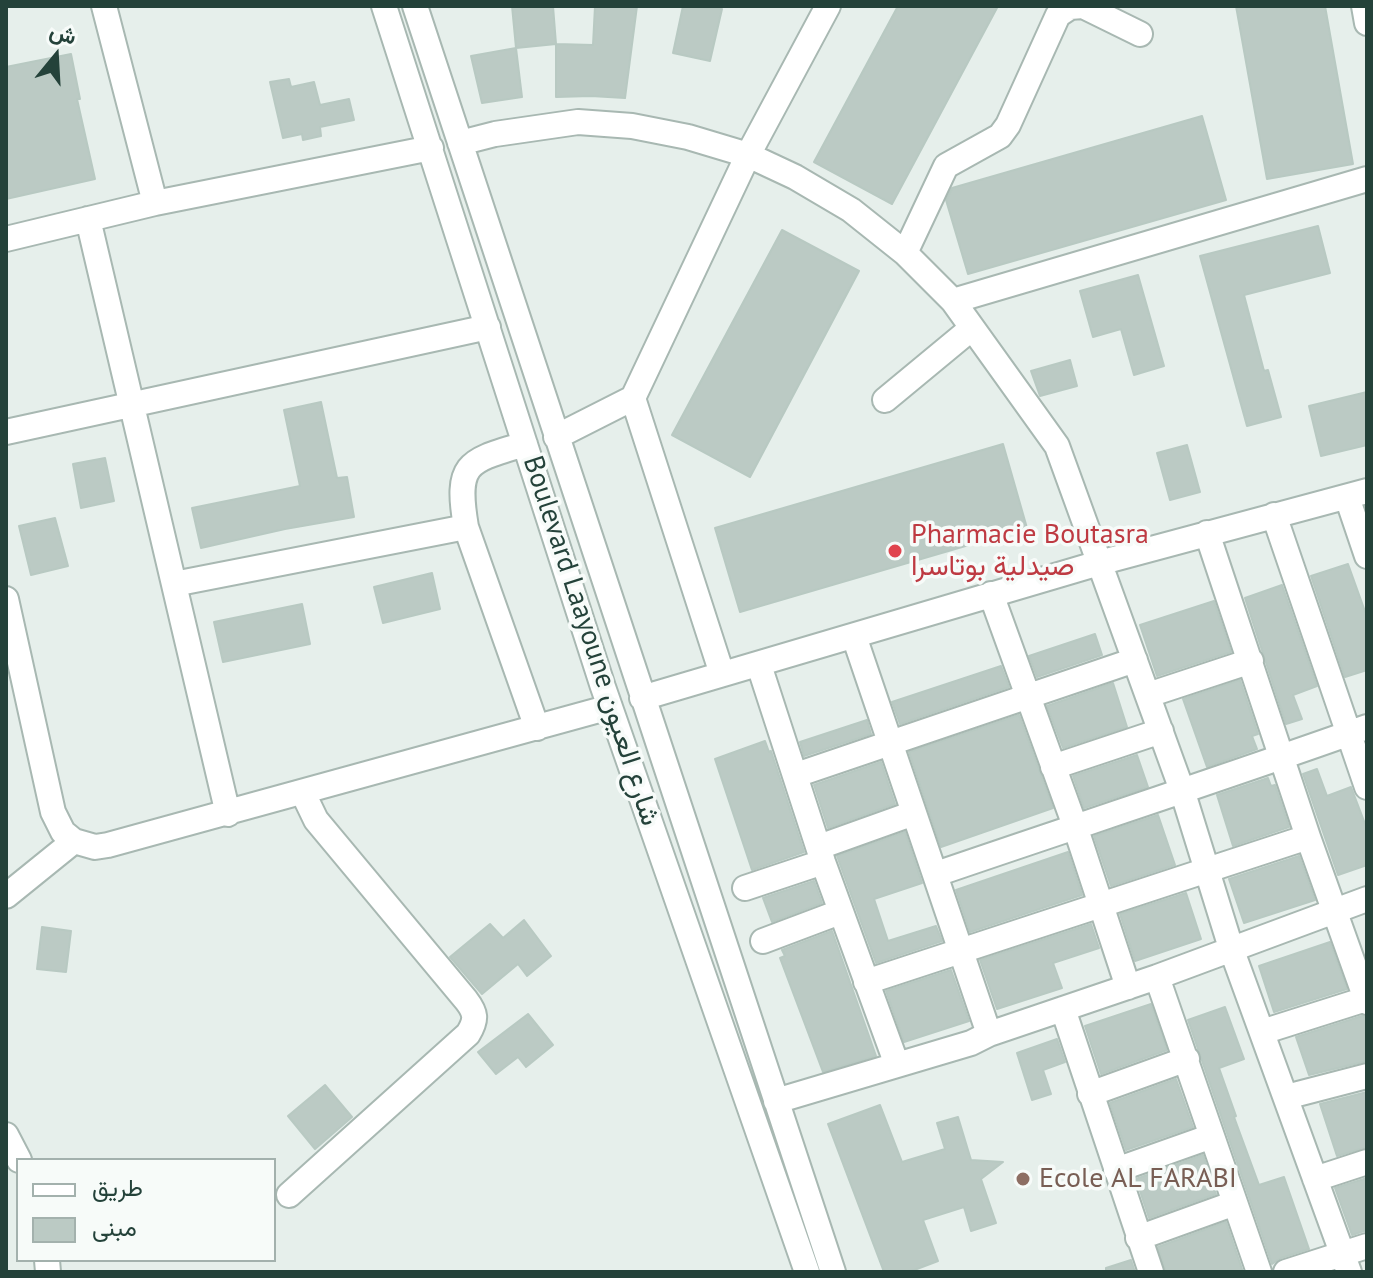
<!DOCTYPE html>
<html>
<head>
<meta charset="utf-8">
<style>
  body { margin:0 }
  #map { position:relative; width:1373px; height:1278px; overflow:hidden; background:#e6efeb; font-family:"PT Sans",Vazirmatn,sans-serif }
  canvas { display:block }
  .frame { position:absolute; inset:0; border:8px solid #24423a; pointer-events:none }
  .legend { position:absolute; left:16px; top:1158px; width:260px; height:104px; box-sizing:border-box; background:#f7fbf9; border:2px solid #a3b1ad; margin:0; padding:10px 14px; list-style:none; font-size:24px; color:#24423a }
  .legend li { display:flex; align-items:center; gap:16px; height:40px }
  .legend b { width:40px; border:2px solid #a3b1ad }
  .north { position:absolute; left:16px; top:16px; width:80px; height:80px; -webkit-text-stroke:6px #f7fbf9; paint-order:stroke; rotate:18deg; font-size:22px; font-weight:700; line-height:32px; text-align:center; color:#24423a }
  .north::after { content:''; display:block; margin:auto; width:28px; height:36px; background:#24423a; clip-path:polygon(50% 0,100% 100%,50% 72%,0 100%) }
</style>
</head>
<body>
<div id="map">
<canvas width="1373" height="1278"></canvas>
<div class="frame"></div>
<ul class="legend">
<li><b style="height:10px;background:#fff"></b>طريق</li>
<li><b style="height:22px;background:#bbcac4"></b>مبنى</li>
</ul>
<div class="north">ش</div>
</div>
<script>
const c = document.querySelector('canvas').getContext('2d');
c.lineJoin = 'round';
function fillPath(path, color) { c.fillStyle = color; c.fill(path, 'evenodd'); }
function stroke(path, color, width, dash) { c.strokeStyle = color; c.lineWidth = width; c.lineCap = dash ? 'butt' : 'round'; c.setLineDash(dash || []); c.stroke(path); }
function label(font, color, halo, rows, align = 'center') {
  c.font = font + ' "PT Sans",Vazirmatn,sans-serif'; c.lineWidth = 7; c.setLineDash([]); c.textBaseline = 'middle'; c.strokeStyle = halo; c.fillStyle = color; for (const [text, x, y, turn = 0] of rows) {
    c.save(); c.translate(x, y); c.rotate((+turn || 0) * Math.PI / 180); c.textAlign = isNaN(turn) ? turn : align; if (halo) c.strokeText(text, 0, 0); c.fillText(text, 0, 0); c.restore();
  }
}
const building = new Path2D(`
  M512,6H553L556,44L516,48Z
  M595,6H637L625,98L591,96L556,97V44L593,45Z
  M683,6L722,9L710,61L673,53Z
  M898,6H998L892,204L814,162Z
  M1236,6H1325L1353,164L1267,179Z
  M516,48L522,97L482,103L471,56Z
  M71,54L80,99H77L95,179L6,199V67Z
  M289,79L291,87L314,82L320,105L349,99L354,120L320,127L321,136L303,140L302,134L283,138L270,82Z
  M1202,116L1226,200L968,274L946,200L952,188Z
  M1318,226L1330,273L1244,295L1264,371L1268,370L1281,417L1247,426L1200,256Z
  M782,230L859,271L750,477L672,435Z
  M1138,275L1164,366L1134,375L1121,329L1093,337L1080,291Z
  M1070,360L1077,386L1040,396L1031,371Z
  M1367,392V445L1321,456L1309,406Z
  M321,402L337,478L347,477L354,517L285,529L201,548L192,508L300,486L284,410Z
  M1003,444L1027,528L740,612L715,528Z
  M1187,445L1200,492L1170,500L1157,453Z
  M105,458L114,501L81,508L73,464Z
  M55,518L68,566L31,575L19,526Z
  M1348,564L1367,617V670L1345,677L1311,576Z
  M432,573L440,609L383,623L374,587Z
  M1282,585L1317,686L1293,695L1302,719L1286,724L1245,598Z
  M1214,601L1231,652L1157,676L1140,625Z
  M302,604L310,644L223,662L214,622Z
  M1095,634L1102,655L1037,677L1029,656Z
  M1001,666L1009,687L900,724L892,702Z
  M1240,680L1258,734L1252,736L1257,749L1207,767L1183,699Z
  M1113,683L1127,727L1063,748L1047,706Z
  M1019,715L1053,808L941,847L909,752Z
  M867,720L871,734L804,756L800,742Z
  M765,741L769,752L771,751L804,852L752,870L715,759Z
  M1137,755L1148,787L1084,808L1073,776Z
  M881,762L895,804L828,828L814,785Z
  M1317,769L1327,796L1351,787L1367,829V865L1338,875L1303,774Z
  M1268,778L1271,786L1275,785L1289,827L1233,846L1217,795Z
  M1158,815L1175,865L1111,886L1094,836Z
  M905,832L922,883L874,899L888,941L936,926L942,941L876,963L837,856Z
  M1068,852L1082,895L970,932L956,890Z
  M1299,856L1315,900L1244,923L1229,879Z
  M814,881L822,903L772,922L763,898Z
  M1186,893L1201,939L1135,961L1120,914Z
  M524,920L551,956L527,976L518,964L482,994L450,957L490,924L503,938Z
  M1091,924L1099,948L1053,963L1062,988L997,1009L980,960Z
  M42,927L71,931L66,972L37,969Z
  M832,931L876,1056L823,1072L780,958L785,956L782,950Z
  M1330,942L1347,989L1274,1012L1259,966Z
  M951,970L969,1021L904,1042L886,991Z
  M1151,1004L1167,1050L1101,1074L1085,1026Z
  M1225,1007L1244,1059L1219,1068L1236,1116L1234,1117L1259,1185L1284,1177L1309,1249L1281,1258L1272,1264L1188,1020Z
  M528,1014L553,1045L526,1067L518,1057L496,1074L478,1052Z
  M1362,1016L1367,1017V1061L1309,1075L1296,1037Z
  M1057,1039L1065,1062L1043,1070L1051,1094L1032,1100L1017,1053Z
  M1176,1079L1193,1127L1126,1150L1110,1103Z
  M325,1085L352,1117L315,1149L288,1116Z
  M1367,1092V1147L1337,1156L1320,1104Z
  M880,1105L902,1162L945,1149L937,1123L958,1117L971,1160L1003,1162L981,1179L996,1223L971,1231L964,1207L923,1220L938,1261L909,1272H884L828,1124Z
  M1203,1155L1216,1194L1149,1218L1136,1179Z
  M1367,1178V1230L1352,1235L1335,1188Z
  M1226,1222L1243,1272H1166L1158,1247Z
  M1131,1260L1135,1272H1106V1268Z`);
fillPath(building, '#bbcac4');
stroke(building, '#b8c9c2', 2);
const minor = new Path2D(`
  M104,6L155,203
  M384,6L603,687L807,1272
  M415,6L833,1272
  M1364,6L1367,23
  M460,143L495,134L578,122L632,126L688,137L748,155L795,177L851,210L905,253L953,301L1057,446L1183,793L1231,948L1349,1272
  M88,219L228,814
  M6,239L155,203L431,148
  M905,253L946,166L1000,136L1008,125L1058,15L1070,7L1083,6L1140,34
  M953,301L1367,179
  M633,398L748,155L828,6
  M885,400L972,328
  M6,432L488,327
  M556,437L633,398L722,674
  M525,444C468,461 455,462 466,527L537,728
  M1347,497L1367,556
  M1274,515L1367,787
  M1207,533L1308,837L1367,1002
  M174,584L466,527
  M991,594L1075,826L1128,987
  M6,599L53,812L63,832L74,841L95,847L108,845L610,707
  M854,636L989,1034
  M759,665L823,862L897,1065
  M1148,695L1251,661
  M642,698L1099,563L1367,491
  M1053,767L1161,731
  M796,775L1135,660
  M819,847L914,813
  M936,874C1079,825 1224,778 1367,727
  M745,888L823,862
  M6,896L74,841
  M763,941L840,912
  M1157,977L1259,1272
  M866,982L1308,837
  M1063,1009L1151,1272
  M1262,1032L1366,999
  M1090,1094L1187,1059
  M1286,1097L1367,1076
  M776,1101L971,1043L989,1034L1157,977L1367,899
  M6,1135L19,1160
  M1116,1170L1212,1136
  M1315,1179L1367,1162
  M289,1195L468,1034C477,1019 476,1013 466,1000L316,820L303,793
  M1138,1238L1235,1203
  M47,1260L48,1272
  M1286,1272L1367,1246`);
stroke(minor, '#a8b8b2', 28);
stroke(minor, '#fff', 24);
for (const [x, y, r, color] of [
  [895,551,8,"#e0444e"],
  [1023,1179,8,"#8d6e63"]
]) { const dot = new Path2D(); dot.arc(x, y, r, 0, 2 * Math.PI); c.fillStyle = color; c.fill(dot); stroke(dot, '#f7fbf9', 3); }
label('28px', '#be3a42', '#f7fbf9', [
  ["Pharmacie Boutasra",911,535],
  ["صيدلية بوتاسرا",911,567]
], 'left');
label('28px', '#24423a', '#f7fbf9', [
  ["Boulevard Laayoune شارع العيون",591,641,72]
]);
label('28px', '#785e54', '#f7fbf9', [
  ["Ecole AL FARABI",1039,1179]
], 'left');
</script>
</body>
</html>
